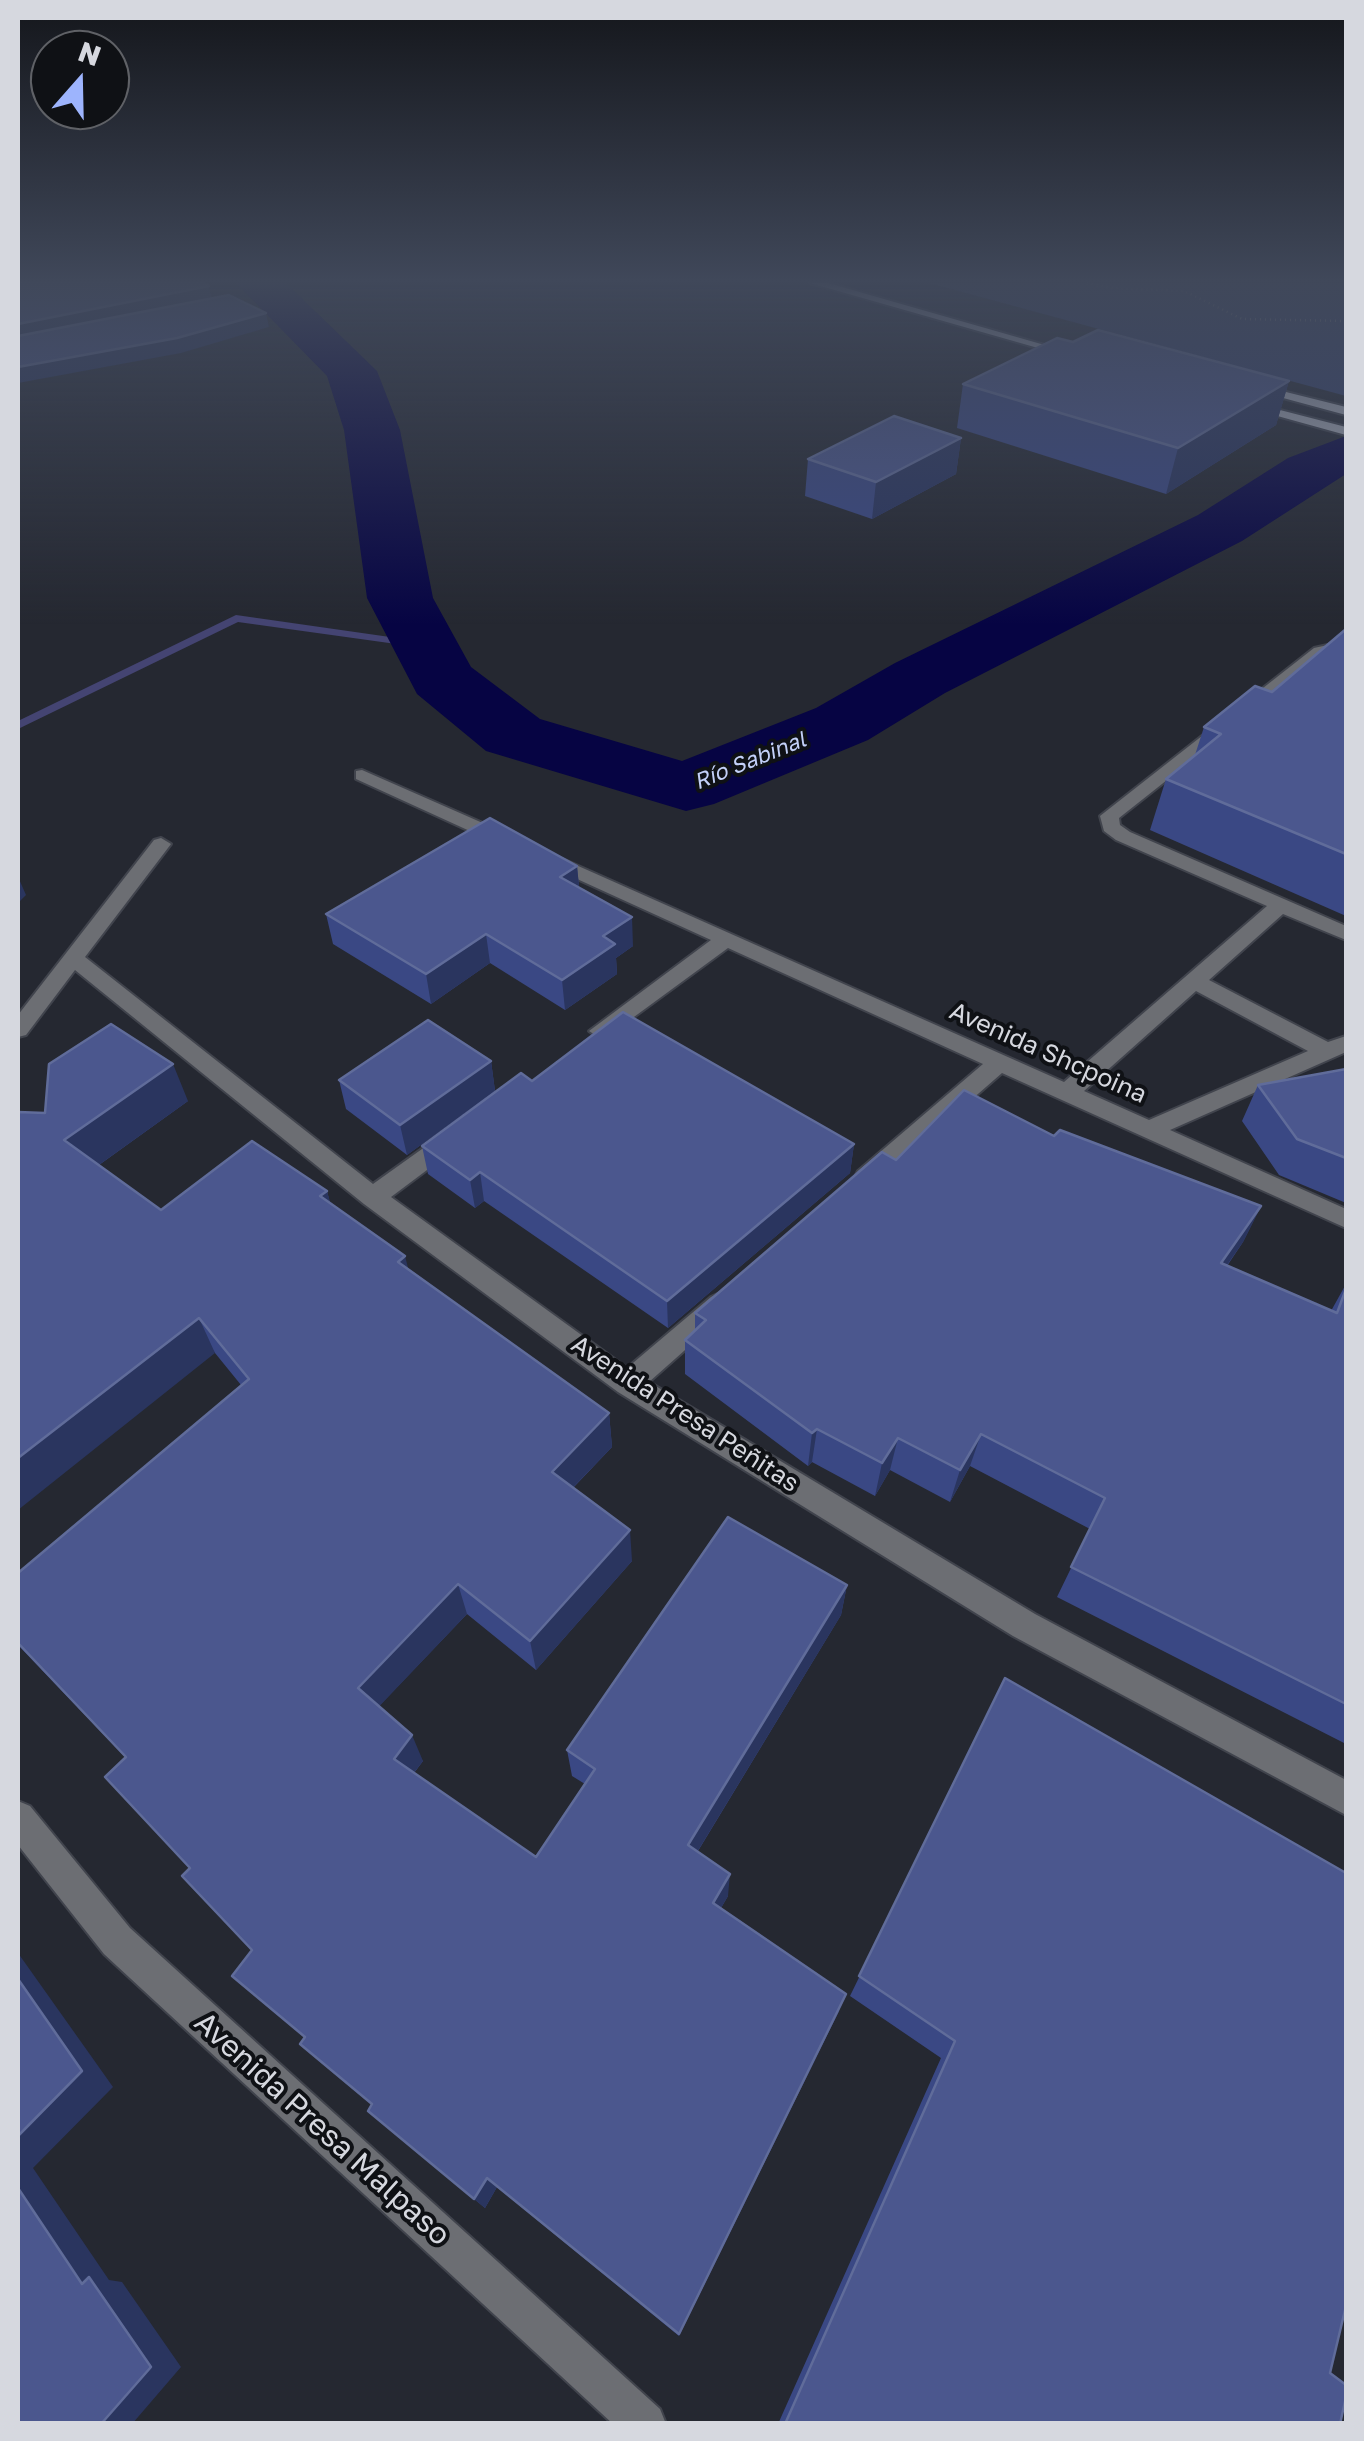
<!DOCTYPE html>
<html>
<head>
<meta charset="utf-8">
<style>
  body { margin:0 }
  #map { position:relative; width:1364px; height:2441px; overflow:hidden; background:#252831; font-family:"Golos Text",sans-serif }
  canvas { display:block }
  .frame { position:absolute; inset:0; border:20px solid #d6d8df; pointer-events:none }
  .north { position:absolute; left:30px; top:30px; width:100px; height:100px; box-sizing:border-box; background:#0f1115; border:2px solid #5f6166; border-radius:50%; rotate:20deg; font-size:28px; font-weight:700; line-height:40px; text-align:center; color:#d6d8df }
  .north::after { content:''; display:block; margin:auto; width:35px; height:45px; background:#9db4fd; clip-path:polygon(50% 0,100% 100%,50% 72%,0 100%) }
</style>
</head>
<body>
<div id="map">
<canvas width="1364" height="2441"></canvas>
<div class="frame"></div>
<div class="north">N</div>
</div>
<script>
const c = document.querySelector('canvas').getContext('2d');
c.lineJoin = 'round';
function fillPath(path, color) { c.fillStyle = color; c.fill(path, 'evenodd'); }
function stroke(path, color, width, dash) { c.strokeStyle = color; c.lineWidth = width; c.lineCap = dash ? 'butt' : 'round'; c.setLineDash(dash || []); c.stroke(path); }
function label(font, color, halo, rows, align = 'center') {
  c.font = font + ' "Golos Text",sans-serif'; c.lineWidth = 8; c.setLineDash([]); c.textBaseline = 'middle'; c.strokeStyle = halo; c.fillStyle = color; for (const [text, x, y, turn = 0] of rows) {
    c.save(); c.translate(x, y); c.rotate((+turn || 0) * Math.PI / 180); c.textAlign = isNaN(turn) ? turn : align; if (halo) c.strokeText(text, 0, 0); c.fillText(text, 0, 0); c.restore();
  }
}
fillPath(new Path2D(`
  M929,283H1346V396Z`), '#354270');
fillPath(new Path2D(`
  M236,615L425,642L431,645L425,648L238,622L18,729V721Z`), '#444472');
fillPath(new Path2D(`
  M236,283H286L377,371L400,430L433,598L471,667L540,719L682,761L816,708L895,663L1198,515L1288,458L1346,436V474L1242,541L945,693L868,740L714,804L686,811L486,751L417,694L367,598L344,430L327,376Z`), '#060443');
const minor = new Path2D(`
  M1346,641V651L1325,655L1119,818L1120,825L1130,832L1346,926V940L1283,914L1209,980L1328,1042L1346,1036V1052L1170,1130L1346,1209V1228L1002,1073L876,1183H858L855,1177L858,1171L983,1064L728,948L608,1036L600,1038L589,1031L711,940L542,863L539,859L549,853L1064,1082L1267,906L1116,840L1104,831L1100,816L1314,648ZM1196,991L1308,1051L1149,1120L1084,1091Z
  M362,770L510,835L513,839L503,845L496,843L356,779V771Z
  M161,838L171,844L85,957L373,1184L443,1134H459L463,1140L459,1146L391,1197L627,1368L711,1297L720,1293L729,1297L733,1304L729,1311L649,1382L1035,1614L1346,1780V1815L1013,1636L618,1392L364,1204L75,970L26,1035L18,1037V1015L154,840Z
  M18,1801L30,1806L130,1928L660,2409L666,2424H613L104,1954L18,1845Z`);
const major = new Path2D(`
  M810,283H828L1076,354L1066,356Z
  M1250,383L1346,407V415L1250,389Z
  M1245,401L1346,427V435L1245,407Z`);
stroke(minor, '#41444d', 4);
stroke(major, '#41444d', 4);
stroke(new Path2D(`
  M1087,283L1111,288L1184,291L1242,319L1346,321`), '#83858d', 2.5, [1, 4]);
fillPath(minor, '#6c6e73');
fillPath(major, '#b0b4be');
fillPath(new Path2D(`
  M1289,381L1276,425L1166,494L957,428L963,384Z
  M961,438L956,474L872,519L805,496L808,459Z
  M1346,629V916L1150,830L1166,779L1195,755L1204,727L1272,692Z
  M577,866L579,887L633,946L616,958L617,974L565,1010L490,963L431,1004L333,944L326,914Z
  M491,1061L495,1091L407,1155L346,1109L339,1080Z
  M1346,1069V1203L1279,1175L1242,1121L1258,1085Z
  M532,1081L854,1144L850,1173L668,1328L484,1201L475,1208L428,1174L422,1146Z
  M188,1101L99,1165L161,1210L327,1191L330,1203L409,1269L609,1413L612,1447L573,1488L632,1561L536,1670L467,1614L379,1706L423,1761L414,1773L536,1857L585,1784L572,1776L567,1750L847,1585L841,1615L698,1851L728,1896L721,1908L839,2011L679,2336L497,2187L485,2208L368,2111L372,2104L305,2037L232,1976L252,1950L190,1868L126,1758L18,1645V1573L241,1385L215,1353L45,1113Z
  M1054,1136L1261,1206L1243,1242L1227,1266L1331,1311L1346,1284V1744L1057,1597L1090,1529L970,1466L950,1502L890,1470L875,1496L812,1462L808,1466L685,1374V1340L695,1331V1313L896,1160Z
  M1005,1678L1330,2373L1340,2424H778L941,2058L850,1996Z`), '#3a4884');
fillPath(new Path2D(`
  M209,286L212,299L18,339V324Z
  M266,313L269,327L181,353L18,383V367Z
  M1289,381L1276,425L1166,494L1178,448Z
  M961,438L956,474L872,519L876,482Z
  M577,866L580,896L560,877Z
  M19,879L26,895L18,903V881Z
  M632,917L633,946L616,958L617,974L565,1010L562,980L603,936Z
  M486,934L490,963L431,1004L426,974Z
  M491,1061L495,1091L407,1155L400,1125Z
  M173,1064L188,1101L82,1177L64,1140Z
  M854,1144L850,1173L668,1328L667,1301Z
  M480,1172L484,1201L475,1208L470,1180Z
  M327,1191L337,1227L320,1196Z
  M1261,1206L1243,1242L1204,1298L1221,1263Z
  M405,1256L414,1291L398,1262Z
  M199,1318L215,1353L18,1510V1458Z
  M609,1413L612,1447L557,1504L552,1472Z
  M817,1429L812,1462L808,1466L812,1433Z
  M981,1434L970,1466L950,1502L960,1470Z
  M898,1438L890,1470L875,1496L882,1463Z
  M630,1530L632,1561L536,1670L530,1641Z
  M458,1584L467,1614L371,1715L358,1688Z
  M847,1585L841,1615L688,1867V1845Z
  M412,1735L423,1761L405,1784L394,1759Z
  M730,1874L728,1896L712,1923L713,1903Z
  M18,1953L113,2087L33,2168L109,2280L122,2282L181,2367L132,2424H101L82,2284L18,2188Z
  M846,1994L839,2011L679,2336V2334Z
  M487,2178L497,2187L485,2208L474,2199Z`), '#2a355f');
const building = new Path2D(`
  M18,283H204L209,286L18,324Z
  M229,295L266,313L177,338L18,367V336Z
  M1098,330L1289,381L1178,448L963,384L1057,338L1073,342Z
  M894,416L961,438L876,482L808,459Z
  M1346,629V854L1166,779L1221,734L1204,727L1255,686L1272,692Z
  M490,818L577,866L560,877L632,917L603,936L615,944L562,980L486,934L426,974L326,914Z
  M623,1012L854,1144L667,1301L480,1172L470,1180L422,1146L521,1073L532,1081Z
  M428,1020L491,1061L400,1125L339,1080Z
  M111,1024L173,1064L64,1140L161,1210L252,1141L327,1191L320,1196L405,1256L398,1262L609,1413L552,1472L630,1530L530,1641L458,1584L358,1688L412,1735L394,1759L536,1857L595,1769L567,1750L728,1517L847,1585L688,1845L730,1874L713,1903L846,1994L679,2334L487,2178L474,2199L368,2111L372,2104L300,2044L305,2037L232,1976L252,1950L182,1876L190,1868L105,1777L126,1757L18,1643V1573L249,1379L199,1318L18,1458V1112L45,1113L49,1064Z
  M1346,1069V1158L1297,1139L1258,1085Z
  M964,1090L1054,1136L1060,1130L1261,1206L1221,1263L1337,1313L1346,1289V1704L1071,1567L1105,1498L981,1434L960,1470L898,1438L882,1463L817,1429L812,1433L685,1340L706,1320L695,1313L882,1152L896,1160Z
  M1005,1678L1346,1873V2306L1330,2373L1346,2385V2397L1340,2424H785L955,2041L859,1976Z
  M18,1979L82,2071L18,2136Z
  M18,2188L82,2284L89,2277L151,2367L101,2424H18Z`);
fillPath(building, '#4b578e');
stroke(building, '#606c9a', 2.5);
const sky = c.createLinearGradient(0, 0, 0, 625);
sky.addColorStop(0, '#14161b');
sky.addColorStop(0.45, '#40485a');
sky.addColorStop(1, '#40485a00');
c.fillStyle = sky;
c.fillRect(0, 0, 1364, 625);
label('italic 22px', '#c3d0f7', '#0f1115', [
  ["Río Sabinal",750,761,-22]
]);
label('25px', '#d6d8df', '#0f1115', [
  ["Avenida Shcpoina",1048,1053,24],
  ["Avenida Presa Peñitas",685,1414,33]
]);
label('30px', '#d6d8df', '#0f1115', [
  ["Avenida Presa Malpaso",322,2129,42]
]);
</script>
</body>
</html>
